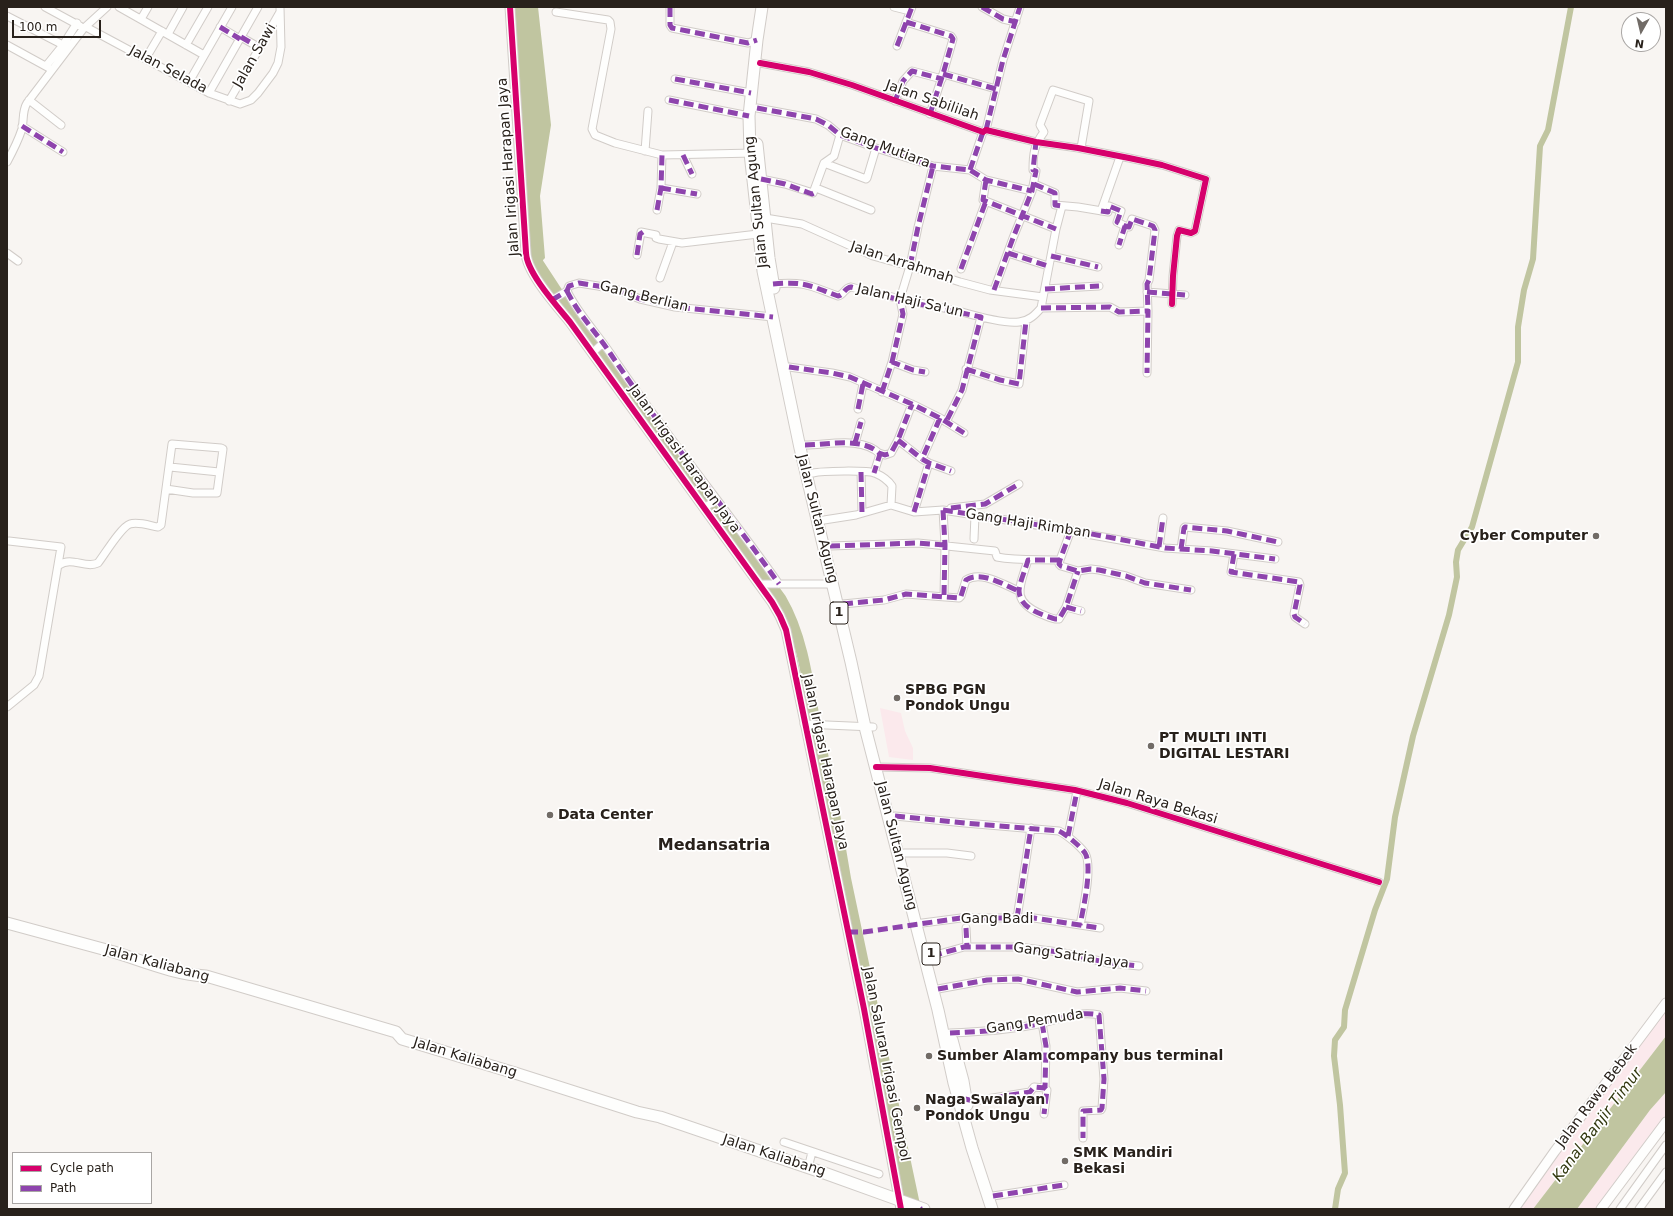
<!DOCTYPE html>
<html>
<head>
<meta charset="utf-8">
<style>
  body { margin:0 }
  #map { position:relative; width:1673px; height:1216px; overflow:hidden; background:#f8f5f2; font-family:"DejaVu Sans",sans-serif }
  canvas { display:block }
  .frame { position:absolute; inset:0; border:8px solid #28211b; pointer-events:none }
  .legend { position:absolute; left:12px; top:1152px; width:140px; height:52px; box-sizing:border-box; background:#fff; border:1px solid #a9a6a4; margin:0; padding:5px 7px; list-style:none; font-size:12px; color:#28211b }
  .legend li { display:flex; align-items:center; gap:8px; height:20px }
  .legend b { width:20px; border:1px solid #a9a6a4 }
  .north { position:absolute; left:1621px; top:12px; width:40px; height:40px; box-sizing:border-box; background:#fff; border:1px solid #a9a6a4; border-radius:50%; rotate:188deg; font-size:11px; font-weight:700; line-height:16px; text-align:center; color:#28211b }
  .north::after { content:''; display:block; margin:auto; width:14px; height:18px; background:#716b66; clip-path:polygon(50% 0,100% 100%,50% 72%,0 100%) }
  .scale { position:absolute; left:12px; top:20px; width:89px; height:18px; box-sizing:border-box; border:2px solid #28211b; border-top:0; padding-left:5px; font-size:12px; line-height:14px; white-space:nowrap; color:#28211b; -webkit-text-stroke:3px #fff; paint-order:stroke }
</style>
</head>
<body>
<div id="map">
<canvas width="1673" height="1216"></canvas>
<div class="frame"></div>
<ul class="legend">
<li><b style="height:5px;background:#d6006c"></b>Cycle path</li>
<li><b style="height:5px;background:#8e44ad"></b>Path</li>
</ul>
<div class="north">N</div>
<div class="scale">100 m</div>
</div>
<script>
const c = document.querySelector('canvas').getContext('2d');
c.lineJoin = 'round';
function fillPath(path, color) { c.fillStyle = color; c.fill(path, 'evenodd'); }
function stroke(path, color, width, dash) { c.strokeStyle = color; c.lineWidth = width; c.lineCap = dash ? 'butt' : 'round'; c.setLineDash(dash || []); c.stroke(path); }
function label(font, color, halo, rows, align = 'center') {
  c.font = font + ' "DejaVu Sans",sans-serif'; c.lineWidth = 3.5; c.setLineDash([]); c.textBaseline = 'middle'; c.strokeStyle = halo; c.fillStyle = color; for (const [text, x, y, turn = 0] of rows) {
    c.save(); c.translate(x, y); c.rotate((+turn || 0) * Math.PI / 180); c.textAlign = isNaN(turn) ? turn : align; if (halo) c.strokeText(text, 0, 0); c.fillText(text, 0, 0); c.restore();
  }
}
fillPath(new Path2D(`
  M880,708L901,713L905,731L913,748V760L889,757Z
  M1666,1003V1036L1533,1209H1515Z
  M1666,1092V1122L1601,1209H1577L1650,1110Z`), '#fbe9ec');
fillPath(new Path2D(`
  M510,7H538L551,125L540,196L545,258L532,271L527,261Z
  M804,724L822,726L836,790L851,878L921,1209H901Z
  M1666,1036V1092L1650,1110L1577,1209H1533Z`), '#c0c5a0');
stroke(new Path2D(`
  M1335,1209L1338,1189L1345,1173L1340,1105L1334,1056L1335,1040L1344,1027L1345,1010L1375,910L1387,879L1395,817L1413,736L1449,615L1457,577L1456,562L1458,550L1472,527L1518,362V327L1524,290L1533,259L1540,146L1548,130L1571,7`), '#c0c5a0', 6);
stroke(new Path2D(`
  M535,251L538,263L557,292L781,599C804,638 809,690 817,735`), '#c0c5a0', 11);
const minor = new Path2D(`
  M45,7L80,26
  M119,7L204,55
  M670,7V25L672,28L748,43L757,40
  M894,7L910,11
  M982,7L1003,19L1016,22
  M556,12L608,20L610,22L611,29L592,129L595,135L615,143L662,155L754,153
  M7,16L63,45
  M141,19L148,7
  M906,22L951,36L953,39L943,74L930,114
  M86,27L209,93L240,104L251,100L258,93L273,73L278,63L281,47L280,7
  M220,27L240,39
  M168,34L183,7
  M241,37L260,48
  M7,45L49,68
  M186,45L208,7
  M897,46L912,7
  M146,58L162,31
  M760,63L809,72L852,85L983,132L986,130L1036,142L1078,148L1129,158L1162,165L1206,179L1195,231L1191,233L1179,230L1177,236L1173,276L1172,304
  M46,66L63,45L77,23
  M943,74L996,89
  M675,79L751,93
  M189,82L232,7
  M209,93L258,7
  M29,100L61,125
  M669,100L749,116
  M229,101L280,12
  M895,101L903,81L912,71L942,79
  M757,108L816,119L828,125L840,135L876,148L933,166L970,170L986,180L1032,191
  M22,126L63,152
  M986,130L1003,60L1020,7
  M645,151L648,111
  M683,155L692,174
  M7,162C13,151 18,141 22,129C24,120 22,111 27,103L84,28L107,7
  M824,163L866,179L867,178L876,148
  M970,170L983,132
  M761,179L785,184L813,193L824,163L834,156L840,135
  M986,180L983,200L1056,229
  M1034,184L1055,193V205L1078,207L1108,212L1109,206L1121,211L1117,222L1125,226L1119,245
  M661,188L697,194
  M816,188L871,210
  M657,210L661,188L662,155
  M1101,211L1120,157
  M765,218L802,224L873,256L916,268L960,282L990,290L1043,297
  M1125,226L1129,227L1132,219L1153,226L1155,230L1149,280L1147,284L1148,311
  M7,253L18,261
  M1008,253L1048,266
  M637,255L641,232L656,235V238L659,239L682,243L758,234
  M1051,256L1098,267
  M961,269L986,201
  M660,278L673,242
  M773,284C805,281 810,286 838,296C844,295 844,288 851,287C888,297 925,304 962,312C976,316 1005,324 1019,322C1029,321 1035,315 1041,308L1056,229L1062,206
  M1045,289L1099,286
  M994,290L1013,238L1032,191L1036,171L1033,170C1033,154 1034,145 1044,132L1040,125L1041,122L1053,90L1089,101L1081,148
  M567,291C578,314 596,332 610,353C663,432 724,506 779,584
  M567,291L569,286L579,283L598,286L618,290L640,299L675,307L773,317
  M1147,292L1185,295
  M552,300L567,291
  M1041,308L1110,307L1119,312L1148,311L1147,373
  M592,353L603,343
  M892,362L903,314L900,299L910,266L918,227L933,166
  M789,367L832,373L850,377L914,405L940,418L964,433
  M966,369L1000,380L1019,384L1026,321
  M882,392L892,362L913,370L925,372
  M858,409L863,384
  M940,418L922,459L929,463L951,471
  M946,422L962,390L981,317
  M898,440L922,459
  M855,443L861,422
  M805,445C828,445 862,436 880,454L874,473
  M879,453L885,455L891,453L898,440L912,404
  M170,467L219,472
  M861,472L862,513
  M813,473C822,471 866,470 875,473C882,476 888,480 892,486L891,505
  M705,507L717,500
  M951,508L985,504L1019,484
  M943,510L945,545L944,596
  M914,512L929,463
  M824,520L856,515L891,505L914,512L943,510L1019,522L1165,548L1212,551L1275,559
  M1071,530L1060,560L1059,564L1061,566L1078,571L1091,569L1099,570L1126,576L1145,583L1191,590
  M974,539L975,515
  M830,546L918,543L995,551L997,557C1018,561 1039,559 1060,560
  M1159,547L1163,518
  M1181,549L1184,528L1185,527L1227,531L1278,542
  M1234,554L1231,572L1299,582L1300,585L1294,614L1295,617L1305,624
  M1028,560C1020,586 1010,601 1041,614C1047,616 1053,620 1059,619L1066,607L1078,571
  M59,565C72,556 85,569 98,563C105,554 121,527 130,524C138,521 151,526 158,527L161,525L172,444L221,448L223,449L217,493H193L166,489
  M759,584H833
  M843,604L884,600L906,594L959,598L961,596L966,580C981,570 1004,585 1019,591
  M1066,607L1081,611
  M7,707L34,685L39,676L61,547L9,541
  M804,724L873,727
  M876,767L930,768L1075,790L1127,803L1379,882
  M895,816L965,823L1059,831C1067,835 1080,846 1085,853C1093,866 1083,910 1080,925
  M1068,836L1077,791
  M904,853H947L971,856
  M1017,918L1031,828
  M915,924L961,918H1034L1100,928
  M966,928L967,947
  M932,956L964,947H1018L1059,952L1109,963L1139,966
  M938,989L987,980L1018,979L1077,992L1120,988L1146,991
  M1042,1023L1046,1046L1045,1088
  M950,1033C977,1032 1006,1030 1033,1025C1055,1021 1077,1010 1099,1015L1104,1079L1102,1108L1101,1110L1083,1111V1138
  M965,1099L974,1101L1030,1092L1034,1087L1045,1088L1047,1090L1044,1114
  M784,1142L879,1174
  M808,1168L812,1152
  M993,1196L1064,1185
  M1620,1209L1666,1145
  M1639,1209L1666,1172`);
const tertiary = new Path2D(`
  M510,7L526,253C527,273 557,306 570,322L772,602L780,616L786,630L864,1009L901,1209
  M1514,1209L1555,1151L1666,1003
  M1601,1209L1666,1122`);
const primary = new Path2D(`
  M7,923C43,933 78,942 114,952C143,961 176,975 206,976L396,1032L402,1039L515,1073L637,1112L660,1117L827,1174L924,1209`);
const trunk = new Path2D(`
  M762,7L757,40L749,116L750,153L763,271L800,448L851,662L865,727L938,1010L954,1083L972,1148L992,1209
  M757,144L769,258L774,288
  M952,1040L963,1081L967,1105`);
stroke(minor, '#d1ccc8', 9);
stroke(tertiary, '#d1ccc8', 11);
stroke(primary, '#d1ccc8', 13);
stroke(trunk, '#d1ccc8', 13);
stroke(minor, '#fefefd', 7);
stroke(tertiary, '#fefefd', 9);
stroke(primary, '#fefefd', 11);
stroke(trunk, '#fefefd', 11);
stroke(new Path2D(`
  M670,7V25L672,28L748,43L757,40
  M982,7L1003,19L1016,22
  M906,22L951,36L953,39L943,74L930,114
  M220,27L240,39
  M241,37L260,48
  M897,46L912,7
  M943,74L996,89
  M675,79L751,93
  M669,100L749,116
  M895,101L903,81L912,71L942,79
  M757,108L816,119L828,125L840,135L876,148L933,166L970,170L986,180L1032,191
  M22,126L63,152
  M986,130L1003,60L1020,7
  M683,155L692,174
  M970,170L983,132
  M761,179L785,184L812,194L814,193
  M986,180L983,200L1056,229
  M1034,184L1055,193V205L1062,206
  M661,188L697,194
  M657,210L661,188L662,155
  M1101,211L1108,212L1109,206L1121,211L1117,222L1125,226L1119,245
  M1125,226L1129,227L1132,219L1153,226L1155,230L1149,280L1147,284L1148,311
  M1008,253L1048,266
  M637,255L640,234L643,232
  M1051,256L1098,267
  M910,266L918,227L933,166
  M961,269L986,201
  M773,284C805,281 810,286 838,296C844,295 844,288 851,287L900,300L981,317L962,390L946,422
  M1045,289L1099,286
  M994,290L1013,238L1032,191L1036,171L1033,170L1036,142
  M567,291C578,314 596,332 610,353C663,432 724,506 779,584
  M567,291L569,286L579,283L598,286L618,290L640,299L675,307L773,317
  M1147,292L1185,295
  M552,300L567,291
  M1041,308L1110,307L1119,312L1148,311L1147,373
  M892,362L903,314L900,300
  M789,367L832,373L850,377L914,405L940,418L964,433
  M966,369L1000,380L1019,384L1026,321
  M882,392L892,362L913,370L925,372
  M858,409L863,384
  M940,418L922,459L929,463L951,471
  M898,440L922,459
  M855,443L861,422
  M805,445C828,445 862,436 880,454L874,473
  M879,453L885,455L891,453L898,440L912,404
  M861,472L862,513
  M951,508L985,504L1019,484
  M943,510L1071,530L1165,548L1212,551L1275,559
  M943,510L945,545L944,596
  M914,512L929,463
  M1071,530L1060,560L1059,564L1061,566L1078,571L1091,569L1099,570L1126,576L1145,583L1191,590
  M830,546L918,543L945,545
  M1159,547L1163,518
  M1181,549L1184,528L1185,527L1227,531L1278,542
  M1234,554L1231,572L1299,582L1300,585L1294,614L1295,617L1305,624
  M1060,560H1028C1026,568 1019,584 1019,591C1020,609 1041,614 1055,619H1059L1066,607L1078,571
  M843,604L884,600L906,594L959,598L961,596L966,580C981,570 1004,585 1019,591
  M1066,607L1081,611
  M895,816L965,823L1059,831C1067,835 1080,846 1085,853C1093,866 1083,910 1080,925
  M1068,836L1077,791
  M1017,918L1031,828
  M966,928L967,947
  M848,932H864L961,918H1034L1100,928
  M932,956L964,947H1018L1059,952L1109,963L1139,966
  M938,989L987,980L1018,979L1077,992L1120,988L1146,991
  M1042,1023L1046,1046L1045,1088
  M950,1033C977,1032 1006,1030 1033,1025C1055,1021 1077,1010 1099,1015L1104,1079L1102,1108L1101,1110L1083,1111V1138
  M965,1099L974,1101L1030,1092L1034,1087L1045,1088L1047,1090L1044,1114
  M993,1196L1064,1185
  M920,1208L921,1209`), '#8e44ad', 5, [10, 5]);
stroke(new Path2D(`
  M510,7L526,253C527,273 557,306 570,322L772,602L780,616L786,630L864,1009L901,1209
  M760,63L809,72L852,85L983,132L986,130L1036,142L1078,148L1129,158L1162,165L1206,179L1195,231L1191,233L1179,230L1177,236L1173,276L1172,304
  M876,767L930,768L1075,790L1127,803L1379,882`), '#d6006c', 6);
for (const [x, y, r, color] of [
  [1596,536,4,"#716b66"],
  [897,698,4,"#716b66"],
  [1151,746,4,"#716b66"],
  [550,815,4,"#716b66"],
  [929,1056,4,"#716b66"],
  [917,1108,4,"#716b66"],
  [1065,1161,4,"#716b66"]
]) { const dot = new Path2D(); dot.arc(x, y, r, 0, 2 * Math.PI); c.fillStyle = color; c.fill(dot); stroke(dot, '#fff', 1.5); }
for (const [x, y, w] of [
  [839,613,18],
  [931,954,18]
]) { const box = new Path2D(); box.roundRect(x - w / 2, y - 11, w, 22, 3); c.fillStyle = '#fff'; c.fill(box); stroke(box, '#28211b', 1); }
label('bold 13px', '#28211b', null, [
  ["1",839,613],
  ["1",931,954]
]);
label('14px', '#28211b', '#fff', [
  ["Jalan Sawi",255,56,-60],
  ["Jalan Selada",168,70,28],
  ["Jalan Sabililah",932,101,19],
  ["Gang Mutiara",885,148,20],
  ["Jalan Irigasi Harapan Jaya",509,167,-94],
  ["Jalan Sultan Agung",757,202,-96],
  ["Jalan Arrahmah",902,263,18],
  ["Gang Berlian",644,297,14],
  ["Jalan Haji Sa'un",910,301,13],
  ["Jalan Irigasi Harapan Jaya",684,459,54],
  ["Jalan Sultan Agung",817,519,76],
  ["Gang Haji Rimban",1028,524,9],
  ["Jalan Irigasi Harapan Jaya",825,762,78],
  ["Jalan Raya Bekasi",1158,802,17],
  ["Jalan Sultan Agung",896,846,76],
  ["Gang Badi",997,919],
  ["Gang Satria Jaya",1071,956,8],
  ["Jalan Kaliabang",157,964,15],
  ["Gang Pemuda",1035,1022,-9],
  ["Jalan Kaliabang",465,1058,17],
  ["Jalan Saluran Irigasi Gempol",886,1064,79],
  ["Jalan Rawa Bebek",1597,1096,-53],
  ["Jalan Kaliabang",774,1156,18]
]);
label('bold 14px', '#28211b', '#fff', [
  ["Cyber Computer",1588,536,"right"],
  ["SPBG PGN",905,690],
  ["Pondok Ungu",905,706],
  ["PT MULTI INTI",1159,738],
  ["DIGITAL LESTARI",1159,754],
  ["Data Center",558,815],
  ["Sumber Alam company bus terminal",937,1056],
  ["Naga Swalayan",925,1100],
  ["Pondok Ungu",925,1116],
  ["SMK Mandiri",1073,1153],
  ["Bekasi",1073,1169]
], 'left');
label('italic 15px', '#333910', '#fff', [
  ["Kanal Banjir Timur",1598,1125,-53]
]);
label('bold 16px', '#28211b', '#fff', [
  ["Medansatria",714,846]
]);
</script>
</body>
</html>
